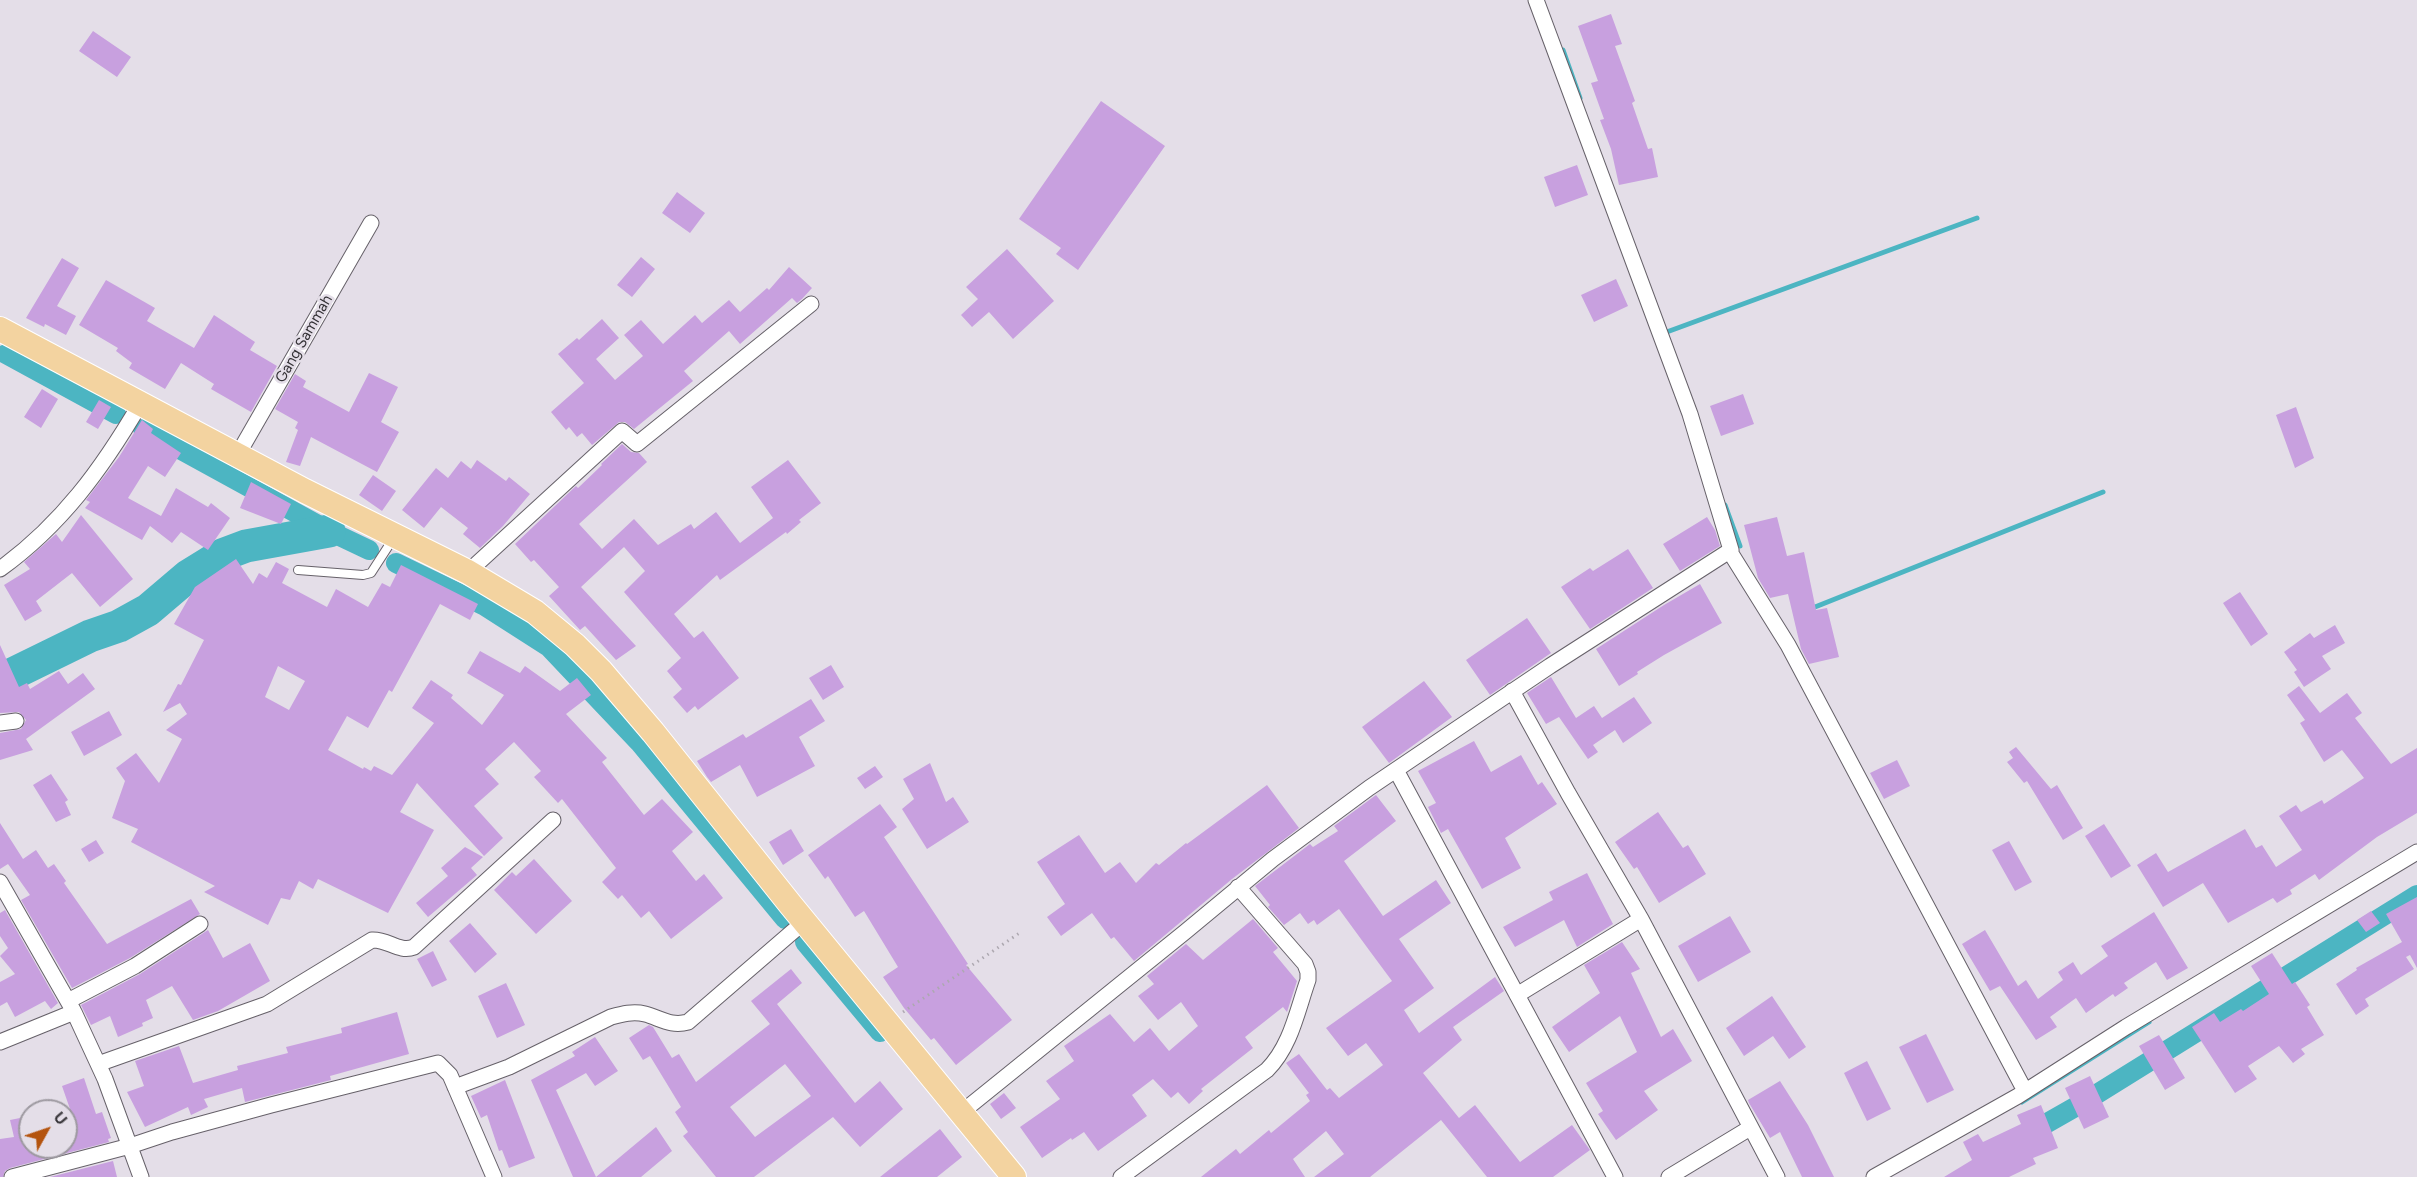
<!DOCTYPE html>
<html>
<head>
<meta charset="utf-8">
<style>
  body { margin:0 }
  #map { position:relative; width:2417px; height:1177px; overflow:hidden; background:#e4dee8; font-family:Figtree,sans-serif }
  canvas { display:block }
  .north { position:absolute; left:18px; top:1099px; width:60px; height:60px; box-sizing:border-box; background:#e4dee8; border:2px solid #9d99a0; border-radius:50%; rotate:50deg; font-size:16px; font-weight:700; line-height:24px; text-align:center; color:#333135 }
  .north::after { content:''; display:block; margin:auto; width:21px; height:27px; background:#b4540f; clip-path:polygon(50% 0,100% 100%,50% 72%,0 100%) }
</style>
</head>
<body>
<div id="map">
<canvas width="2417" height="1177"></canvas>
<div class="north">U</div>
</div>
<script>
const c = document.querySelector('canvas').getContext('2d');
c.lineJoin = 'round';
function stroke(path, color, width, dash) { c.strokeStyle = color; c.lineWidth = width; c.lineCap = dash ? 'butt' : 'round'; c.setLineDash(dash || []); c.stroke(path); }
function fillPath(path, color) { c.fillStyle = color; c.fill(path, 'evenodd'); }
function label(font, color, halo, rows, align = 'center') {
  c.font = font + ' Figtree,sans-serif'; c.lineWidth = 5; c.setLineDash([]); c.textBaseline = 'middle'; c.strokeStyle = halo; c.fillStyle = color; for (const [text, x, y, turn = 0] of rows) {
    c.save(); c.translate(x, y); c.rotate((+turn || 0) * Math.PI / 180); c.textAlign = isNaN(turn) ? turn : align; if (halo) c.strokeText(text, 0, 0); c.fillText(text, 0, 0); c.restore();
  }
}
stroke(new Path2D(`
  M1563,50L1580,98
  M1664,333L1977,218
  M1725,505L1740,546
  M1810,609L2103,492
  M2022,1102L2149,1022`), '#4cb5c2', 5);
stroke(new Path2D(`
  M6,354L116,414
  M143,429L329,531L369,550
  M396,563L485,606L549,647L639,742L785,919
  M805,942L880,1032
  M2026,1135L2084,1102L2417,895`), '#4cb5c2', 20);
stroke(new Path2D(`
  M0,680L90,636L119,626L148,610L188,576L222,555L246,546L329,531`), '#4cb5c2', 33);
fillPath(new Path2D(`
  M1611,14L1622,44L1615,46L1635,101L1632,103L1648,149L1652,148L1658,177L1619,185L1611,149L1600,120L1604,119L1591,83L1598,81L1578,26Z
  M93,31L131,57L117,77L79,51Z
  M1101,101L1165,146L1078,270L1056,254L1061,248L1019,219Z
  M1577,165L1588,195L1555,207L1544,177Z
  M677,192L705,213L690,233L662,213Z
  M1007,249L1054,301L1013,339L989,312L972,327L961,315L978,299L966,287Z
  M641,257L655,269L632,297L617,285Z
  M62,258L79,268L57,306L76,316L66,335L45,324L44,327L26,318Z
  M789,267L812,288L802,299L797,303L792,298L740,344L729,331L684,371L693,381L634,429L625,422H619L592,445L582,433L577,437L569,427L566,430L551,412L584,383L558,354L577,338L579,340L602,319L619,338L596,359L615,380L643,356L624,335L641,320L663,344L695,315L702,323L729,300L740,312L767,288L769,290Z
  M1616,279L1628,306L1594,322L1581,295Z
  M106,280L155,308L147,321L194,348L214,315L255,342L250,350L277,366L251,412L211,389L214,384L181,363L165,389L129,368L132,363L116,351L118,348L79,325Z
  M369,373L398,387L381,422L399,432L377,472L311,437L300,466L286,462L298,430L295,428L298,422L275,409L295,374L306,381L303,387L349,412Z
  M42,389L58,399L41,428L24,417Z
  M1743,394L1754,424L1721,436L1710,406Z
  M99,400L111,407L98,429L86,422Z
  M2296,407L2314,458L2295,468L2276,415Z
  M142,420L153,429L151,433L181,453L165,477L148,466L128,498L161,516L176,488L208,507L211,503L230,518L208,550L181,532L172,543L150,526L142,540L85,508L90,502L86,500L119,457Z
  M622,444L631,452L639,453L647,462L579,524L602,549L634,519L658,545L691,524L694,529L716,512L740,543L773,518L751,487L788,460L821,503L799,520L801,522L787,534L786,532L720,580L717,575L674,614L694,638L703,631L739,678L698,710L695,706L687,713L673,697L682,689L667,671L681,658L624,592L645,571L624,547L581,587L636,646L616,660L585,626L580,630L549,596L559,587L534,560L531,562L515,544L576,486L578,488L602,465L601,464Z
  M477,460L506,481L509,477L530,494L503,526L480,548L463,534L468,528L441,507L424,528L402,510L436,468L448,478L461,461L471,469Z
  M373,475L396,491L382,511L359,495Z
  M251,482L291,504L281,524L240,508Z
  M81,515L133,579L100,607L72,573L36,601L42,611L25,621L4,585L30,569L24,562L56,534L62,542Z
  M1707,517L1715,530L1720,546L1680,571L1663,544Z
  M1777,517L1787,556L1804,552L1816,610L1827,608L1839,657L1809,664L1801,649L1788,594L1770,598L1758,578L1744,525Z
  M1628,549L1653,588L1590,629L1561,587L1590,568L1593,571Z
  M236,559L253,584L259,573L267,578L276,562L289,569L282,583L327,607L336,589L368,607L382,583L390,587L401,565L478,604L470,620L440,604L392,692L389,690L368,728L347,716L328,750L363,769L364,767L371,771L374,766L392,775L434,723L412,708L431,680L453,695L451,698L482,725L504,695L467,673L480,651L520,673L525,666L560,691L577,678L591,695L566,714L607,758L602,762L644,815L662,799L693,832L672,851L696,881L704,874L723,898L671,939L649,911L641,918L622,895L618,899L602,882L616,868L562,799L558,803L534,777L541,771L514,742L485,769L499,784L474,806L503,838L484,856L417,783L400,812L434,830L388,913L318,879L313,889L299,881L290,900L281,898L268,925L204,892L215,886L131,842L138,829L112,818L125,781L116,768L136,753L159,783L182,739L166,730L187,714L180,703L163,712L178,684L181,685L204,640L174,624L195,587ZM278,666L305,681L289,710L265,697Z
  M1700,584L1722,623L1664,655L1637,672L1638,674L1619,686L1596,649L1664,605Z
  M2240,592L2268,634L2251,646L2223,603Z
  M1527,618L1551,653L1490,695L1466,660Z
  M2335,625L2345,643L2322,656L2331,669L2304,687L2294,672L2297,670L2284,652L2310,633L2314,638Z
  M0,645L19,687L27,683L30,689L59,671L68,684L83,673L95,689L26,739L33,750L0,760V733L21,729L26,720L19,712L0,713Z
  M831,665L844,687L823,700L809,678Z
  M1551,677L1576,718L1594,706L1602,718L1634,697L1652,723L1623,743L1615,730L1593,745L1598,752L1588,759L1559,717L1546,724L1527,693Z
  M1424,681L1452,717L1389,763L1362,727Z
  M2299,686L2320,713L2347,693L2362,713L2355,718L2391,764L2417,748V813L2377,837L2319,880L2315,874L2290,890L2292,894L2277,903L2273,898L2228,923L2203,883L2163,907L2137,865L2156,853L2168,872L2245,829L2256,848L2262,845L2276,867L2302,850L2279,816L2296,805L2301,812L2322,800L2324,804L2364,778L2342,750L2324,762L2300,723L2305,720L2287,695Z
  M811,699L825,721L799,737L815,766L757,797L740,765L711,782L707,777L697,761L743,734L746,738Z
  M109,711L122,735L84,756L71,732Z
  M1474,741L1491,772L1521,755L1538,785L1542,782L1557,804L1505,838L1521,868L1482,889L1448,829L1441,833L1428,807L1436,803L1418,771Z
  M2016,747L2051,789L2057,785L2083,828L2063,840L2027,781L2024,783L2007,762L2013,758L2009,752Z
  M1897,760L1910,786L1884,799L1870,773Z
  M930,763L946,802L953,797L969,822L927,849L902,809L914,799L903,779Z
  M875,766L883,777L865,789L857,778Z
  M51,774L68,800L65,802L71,815L56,822L33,785Z
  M1267,785L1299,828L1232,879L1134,961L1114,937L1111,939L1092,913L1061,936L1047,917L1065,904L1037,862L1079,835L1105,873L1120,862L1136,883L1156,863L1159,865L1186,843L1187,844Z
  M1376,795L1396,821L1344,861L1383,916L1436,880L1451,903L1399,939L1434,988L1404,1010L1419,1033L1495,977L1504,991L1453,1027L1462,1040L1423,1073L1459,1118L1475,1105L1520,1162L1572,1125L1590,1150L1553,1177H1487L1441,1120L1370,1177H1314L1344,1154L1326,1131L1293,1159L1305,1177H1201L1236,1149L1240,1154L1269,1130L1271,1133L1310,1101L1306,1095L1309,1093L1286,1063L1299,1054L1327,1090L1330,1088L1339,1098L1383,1065L1366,1043L1348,1056L1326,1028L1392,981L1369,950L1339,909L1317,925L1314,920L1308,924L1300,913L1284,925L1268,907L1270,905L1255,886L1310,844L1313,847L1338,831L1334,826Z
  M880,804L897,827L884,837L968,964L966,965L1012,1020L956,1065L934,1038L931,1040L904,1008L883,977L898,967L864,911L855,917L828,876L825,879L808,855Z
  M1658,812L1683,848L1688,845L1706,874L1659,903L1637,867L1634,869L1615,842Z
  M0,823L23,859L36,850L48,868L54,864L66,881L64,883L107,944L191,899L200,914L130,958L72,988L21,900L30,895L8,864L0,869Z
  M2104,824L2131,866L2111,878L2085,836Z
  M791,829L804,851L783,865L769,842Z
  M96,840L104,853L89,862L81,849Z
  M2009,841L2032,882L2015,891L1992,850Z
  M465,847L483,857L471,868L477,875L428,917L416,903L448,876L441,868Z
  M534,859L572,901L536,934L494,890L512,872L516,876Z
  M1587,873L1613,924L1577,947L1564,920L1515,947L1503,927L1553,900L1549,892Z
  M2417,897V968L2410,955L2406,957L2414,969L2365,999L2369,1006L2356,1015L2336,984L2357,970L2356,968L2402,942L2386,914Z
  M5,910L58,1003L51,1009L45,1001L15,1017L7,1002L0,1006V982L15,974L0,956L8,948L0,936V913Z
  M2371,911L2380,923L2366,932L2357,920Z
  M2154,912L2188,968L2167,980L2156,962L2124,983L2128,988L2115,997L2113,994L2086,1013L2076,998L2050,1017L2057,1027L2036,1040L2000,986L1990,991L1962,944L1985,930L2018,986L2026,980L2038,999L2063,980L2058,972L2073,962L2081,975L2108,956L2101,946Z
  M1730,916L1751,952L1698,982L1678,946Z
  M1253,919L1278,948L1273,952L1297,981L1287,1012L1283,1007L1245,1037L1253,1048L1201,1089L1203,1091L1189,1104L1178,1092L1171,1098L1153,1079L1132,1095L1147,1116L1098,1151L1084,1132L1072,1140L1071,1138L1042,1158L1020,1127L1060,1099L1046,1081L1074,1061L1064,1046L1110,1014L1134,1042L1150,1028L1169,1051L1198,1026L1181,1002L1158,1020L1138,996L1154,984L1147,976L1186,944L1203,960Z
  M470,923L497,954L475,973L449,941Z
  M208,930L223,958L250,943L270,981L218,1011L193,1020L172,986L146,1000L153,1018L142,1023L143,1026L118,1037L110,1016L91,1025L81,1005L140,974Z
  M1622,942L1640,969L1631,973L1661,1037L1673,1029L1692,1061L1644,1091L1658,1110L1616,1140L1598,1114L1603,1111L1586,1083L1637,1052L1620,1016L1569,1052L1552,1027L1600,993L1584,965Z
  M433,951L447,980L432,987L417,959Z
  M2272,953L2292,984L2295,982L2310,1005L2307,1007L2324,1035L2301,1049L2305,1054L2293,1063L2279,1046L2248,1066L2257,1079L2235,1093L2192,1027L2214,1013L2220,1022L2241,1009L2243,1011L2269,994L2251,966Z
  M791,969L802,983L777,1004L855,1103L880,1081L903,1109L860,1147L833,1117L754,1177H716L683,1136L688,1132L675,1112L681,1107L650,1056L643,1060L629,1038L649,1025L653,1027L672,1058L679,1054L696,1082L770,1024L751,1001ZM785,1064L811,1096L755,1137L730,1107Z
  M506,983L525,1025L497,1038L478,996Z
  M1772,996L1806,1047L1789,1059L1773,1036L1744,1056L1726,1028Z
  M397,1012L409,1054L330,1076L331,1080L245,1102L242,1088L204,1099L208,1107L191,1115L188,1107L145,1127L127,1092L144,1086L135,1061L179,1046L193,1083L238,1070L237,1066L288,1053L286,1047L342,1033L341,1028Z
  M1926,1034L1954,1090L1927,1103L1899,1047Z
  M2159,1035L2185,1078L2165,1090L2139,1046Z
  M595,1037L618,1071L595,1086L586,1073L556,1090L596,1177L656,1127L672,1151L641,1177H573L531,1080L575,1056L572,1052Z
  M1867,1061L1891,1109L1867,1121L1844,1073Z
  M2090,1076L2109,1117L2084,1129L2065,1088Z
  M84,1078L96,1114L102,1112L111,1138L108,1139L109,1142L10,1168L5,1171L3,1177H0V1139L14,1137L10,1120L30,1116V1147H66V1110L70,1109L62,1086Z
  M505,1080L535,1158L509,1168L502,1150L499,1151L487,1115L481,1118L471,1096Z
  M1780,1081L1808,1125L1834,1177H1802L1780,1132L1770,1138L1749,1103L1748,1100Z
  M1004,1093L1016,1108L1001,1119L990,1104Z
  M2041,1105L2058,1148L2033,1158L2036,1164L2009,1177H1944L1972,1160L1963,1142L1978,1134L1983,1142L2021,1124L2017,1115Z
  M940,1129L962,1157L937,1177H880Z
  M113,1161L117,1177H50Z`), '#c8a0df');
const lane = new Path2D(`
  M298,570L363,575L371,573L393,539`);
const street = new Path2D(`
  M237,456L371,223
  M1730,552L1788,645L2025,1091
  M0,569C61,525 102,469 140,404
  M468,572L622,431L637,444L811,304
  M1512,691L1568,793L1641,919L1777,1177
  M0,723L16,721
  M1396,770L1615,1177
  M0,882L73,1010
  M1517,995L1641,919
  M68,1001L135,966L200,924
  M0,1042L74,1012L105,1079L141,1177
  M98,1064L267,1004L372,940C388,939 399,953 414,947L553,820
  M455,1087L509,1067L611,1017C622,1014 633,1011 645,1014C660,1018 671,1027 688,1022L805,921
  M962,1112L1185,932L1273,859L1369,788L1550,666L1731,550L1690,414L1536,0
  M12,1177L130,1146L172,1132L271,1105L438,1063L450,1075L494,1177
  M1121,1177L1267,1070C1291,1046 1297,1011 1308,980V972L1305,964L1238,887
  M1669,1177L1750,1128
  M1874,1177L2018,1096L2126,1027L2417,852`);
const primary = new Path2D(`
  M0,329L305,491L468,572L535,612L575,645L601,671L653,732L790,904L1014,1177`);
stroke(lane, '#666169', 10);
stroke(street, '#666169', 17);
stroke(primary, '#fff', 26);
stroke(new Path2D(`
  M903,1012L1021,932`), '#ada8b0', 3, [1.5, 4.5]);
stroke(lane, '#fff', 8);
stroke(street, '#fff', 15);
stroke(primary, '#f3d3a0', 24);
label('15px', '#333135', '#e4dee8', [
  ["Gang Sammah",304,339,-60]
]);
</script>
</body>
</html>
